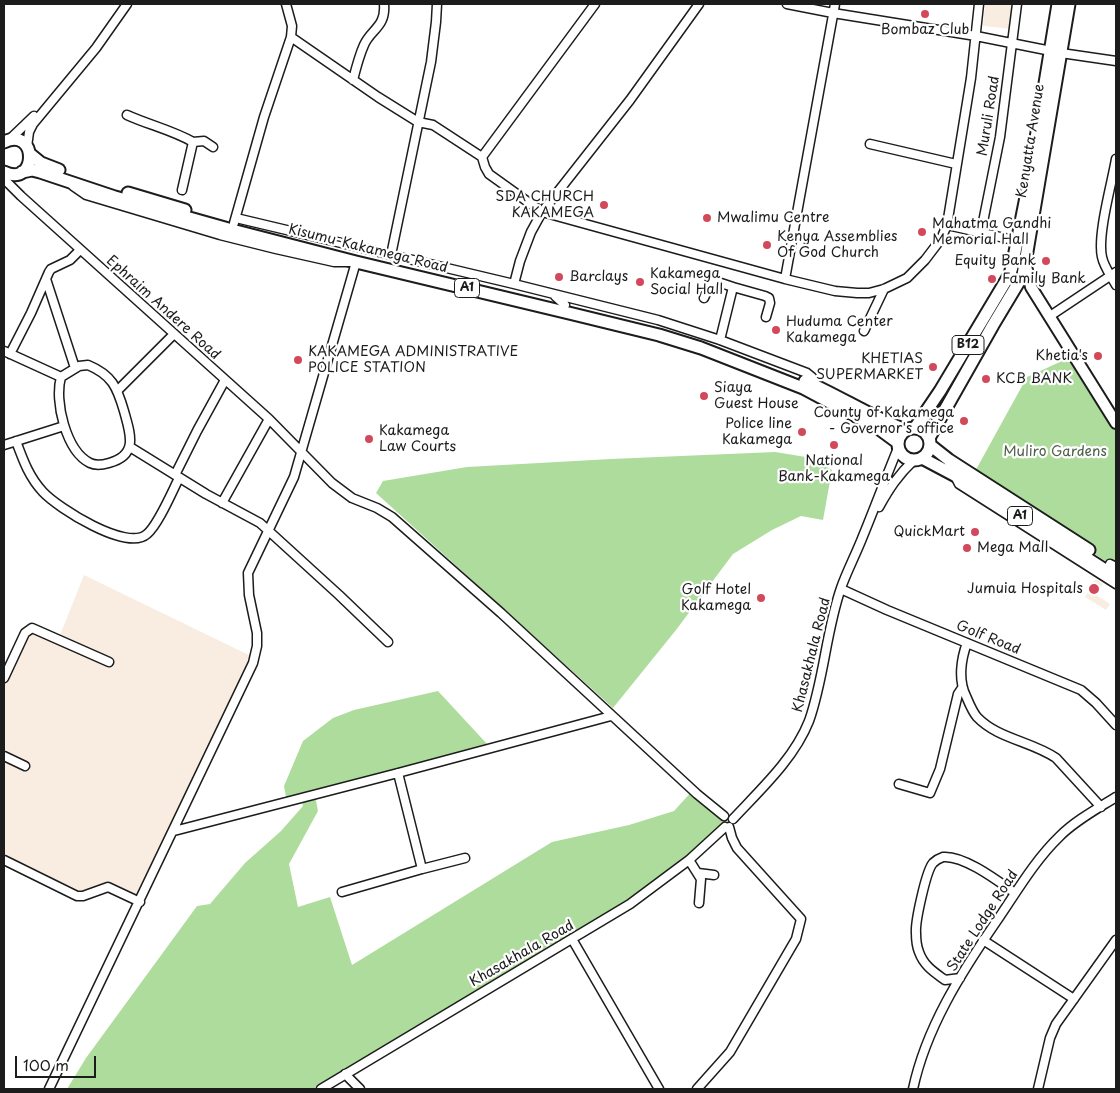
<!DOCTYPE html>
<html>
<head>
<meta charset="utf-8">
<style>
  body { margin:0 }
  #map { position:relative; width:1120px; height:1093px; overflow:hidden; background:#fff; font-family:"Playpen Sans",sans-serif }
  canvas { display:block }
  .frame { position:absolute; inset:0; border:5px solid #1c1c1c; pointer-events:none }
  .scale { position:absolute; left:15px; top:1056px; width:81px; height:22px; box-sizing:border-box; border:2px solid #1c1c1c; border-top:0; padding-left:6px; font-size:15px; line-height:18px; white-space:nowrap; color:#1c1c1c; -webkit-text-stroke:4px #fff; paint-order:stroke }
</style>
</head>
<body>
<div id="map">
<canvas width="1120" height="1093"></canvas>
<div class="frame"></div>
<div class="scale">100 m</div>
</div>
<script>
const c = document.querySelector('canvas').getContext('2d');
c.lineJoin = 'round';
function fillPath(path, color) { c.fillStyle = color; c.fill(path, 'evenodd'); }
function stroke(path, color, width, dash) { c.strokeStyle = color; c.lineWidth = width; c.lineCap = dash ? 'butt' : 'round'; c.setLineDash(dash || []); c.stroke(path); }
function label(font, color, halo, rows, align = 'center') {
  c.font = font + ' "Playpen Sans",sans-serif'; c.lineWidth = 4.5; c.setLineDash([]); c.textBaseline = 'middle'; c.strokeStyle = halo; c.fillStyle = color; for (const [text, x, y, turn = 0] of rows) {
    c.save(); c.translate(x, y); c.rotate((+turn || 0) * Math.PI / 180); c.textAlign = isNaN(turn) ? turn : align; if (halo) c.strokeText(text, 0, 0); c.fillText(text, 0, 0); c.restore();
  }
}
fillPath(new Path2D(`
  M985,4H1014L1012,29L983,26Z
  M84,575L255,658L140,901L112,888L83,896L4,860V680L30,631L58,640Z
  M1096,579L1103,584L1096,595L1110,604L1106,610L1085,597Z`), '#f8ede0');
fillPath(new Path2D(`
  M1075,355L1116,423V568L973,475L1027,377Z
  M775,452L812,458L832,470L823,520L801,516L772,530L733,554L676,630L613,708L376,493L383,481L467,467L611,459Z
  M438,691L488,745L314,790L318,811L289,864L298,907L330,897L352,965L552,842L629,825L674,811L694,789L728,822L683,862L656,882L570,938L443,1015L313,1089H67L86,1058L197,906L210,904L245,863L281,831L303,806L301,797L287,802L284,786L303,741L333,718L354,710Z`), '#aedc9c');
const minor = new Path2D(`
  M787,4L833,13L976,36L1061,53L1116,61
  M291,37L378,97L418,122L433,125L482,157L485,167L489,174L542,212L785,279L835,291L857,293H869L884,289L907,278L925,260L941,239L947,225L1018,241
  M353,80C356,68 359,56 364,45C371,29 386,27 384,4
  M127,115C149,125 172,130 193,142L182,190
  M10,139L34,116
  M193,142L204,141L213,147
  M870,144L956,164
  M27,147L29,132L33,124L96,48L127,4
  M482,157L595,4
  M1116,159C1112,183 1097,235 1102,257C1104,267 1111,276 1116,285
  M7,182L21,196L269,419L332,483L352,498L377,508L392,517L501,613L697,794L724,816
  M236,218L514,284L658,320L720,340L807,373L812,377L817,387
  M234,223L264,117L291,37L292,26L286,4
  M947,225L971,78L979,4
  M981,232L1000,137L1017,4
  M391,255L431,62L436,22L437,4
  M46,279L75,368
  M785,279L835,4
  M514,284L520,261L531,232L542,212L630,100L699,4
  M555,296L565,305
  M704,298L711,282L715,281L733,287
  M1050,316L1116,272
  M864,331L884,289
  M720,340L733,287L765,296L769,298L770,303L766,317
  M4,351L61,377
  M10,354L31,313L49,272L51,269L70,260L80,250
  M88,365C112,375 117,387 124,411C130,433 139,455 109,463C102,465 96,466 90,463C66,451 54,401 61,377L79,366Z
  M118,390L174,334
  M16,441C23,460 29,477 43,492C58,508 127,552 147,534C158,525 172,492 179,478
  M4,445L64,426
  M130,447L206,494L260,523L339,595L388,642
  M175,475L197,431L225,380
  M956,478L959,484L1116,584
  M222,503L269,419
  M879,507C889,489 898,475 914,460
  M1110,564L1116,567
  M841,589L887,610L1081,690L1096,703L1116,725
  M967,643C961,659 958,680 966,696C969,703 972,711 977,717C998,739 1031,741 1056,758L1101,807
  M4,678L25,633L32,628L109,662
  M4,756L25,766
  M899,784L930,793L940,769L958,694L962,688
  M733,819C760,790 794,759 809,721C824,679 826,631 841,588C847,571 856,554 863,536C875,507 886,477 898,448
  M174,831L398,773L611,716
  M4,860L77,896H83L108,887L140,902
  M689,860L701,879L699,903
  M422,869L465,858
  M698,873L714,875
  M342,892L422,869L398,773
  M572,939L659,1089
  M983,940L1074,999
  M960,978L945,980C934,972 924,966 919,952C917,947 916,939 916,933C915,922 926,871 933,863C936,860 940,858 943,857C964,855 998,881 1015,893
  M345,1074L360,1089
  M49,1089L253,663L257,646V633L249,595L248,573L294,477L356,262H334L276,249L220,235L86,195L73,186
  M321,1089L630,904L689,860L725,827
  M697,1089L730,1052L796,939L801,919L737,848L732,838L729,827
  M913,1089C926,1028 961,973 996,922C1016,893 1034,861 1060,836C1076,820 1097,809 1116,797
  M1038,1089L1050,1038L1056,1024L1116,940`);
const major = new Path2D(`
  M1014,260L1026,266L1031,287L1116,423`);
const highway = new Path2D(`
  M4,142C38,126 38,188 4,172
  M30,154L41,163L59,170
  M22,172L32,170L40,172L115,197L232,230L356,262L573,314L659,335L701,348L803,388L878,428L897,442
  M128,193L185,210
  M805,381C839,396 870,416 905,430
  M898 444a16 16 0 1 1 32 0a16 16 0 1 1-32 0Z
  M915,428L940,391L1010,274L1012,267L1028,187L1058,4
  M929,438L993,325L1023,275L1069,4
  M930,445L949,460L1089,550
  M922,458L971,484L1116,577`);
stroke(minor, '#1c1c1c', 11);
stroke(major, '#1c1c1c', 14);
stroke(highway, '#1c1c1c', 15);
stroke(minor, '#fff', 8);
stroke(major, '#fff', 10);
stroke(highway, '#fff', 11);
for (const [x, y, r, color] of [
  [925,14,5,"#d1495b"],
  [604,205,5,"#d1495b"],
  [707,218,5,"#d1495b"],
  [922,232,5,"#d1495b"],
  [767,245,5,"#d1495b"],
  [1046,261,5,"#d1495b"],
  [559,277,5,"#d1495b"],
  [992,279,5,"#d1495b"],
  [640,282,5,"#d1495b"],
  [776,330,5,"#d1495b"],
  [1098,356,5,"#d1495b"],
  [298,360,5,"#d1495b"],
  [933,367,5,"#d1495b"],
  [986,379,5,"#d1495b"],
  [704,396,5,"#d1495b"],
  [964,421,5,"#d1495b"],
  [802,432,5,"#d1495b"],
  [369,439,5,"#d1495b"],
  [834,445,5,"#d1495b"],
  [975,532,5,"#d1495b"],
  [967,548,5,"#d1495b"],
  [1094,589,6,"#d1495b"],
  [761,598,5,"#d1495b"]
]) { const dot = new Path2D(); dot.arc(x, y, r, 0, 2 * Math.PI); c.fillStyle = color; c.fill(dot); stroke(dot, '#fff', 2); }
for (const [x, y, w] of [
  [467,288,25],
  [968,345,32],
  [1020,516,25]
]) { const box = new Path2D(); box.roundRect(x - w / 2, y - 9.5, w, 19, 4); c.fillStyle = '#fff'; c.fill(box); stroke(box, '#1c1c1c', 1); }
label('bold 12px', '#1c1c1c', null, [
  ["A1",467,288],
  ["B12",968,345],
  ["A1",1020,516]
]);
label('14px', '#1c1c1c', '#fff', [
  ["Bombaz Club",925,30,"center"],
  ["SDA CHURCH",594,197,"right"],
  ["KAKAMEGA",594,213,"right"],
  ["Mwalimu Centre",717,218],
  ["Mahatma Gandhi",932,224],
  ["Memorial Hall",932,240],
  ["Kenya Assemblies",777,237],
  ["Of God Church",777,253],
  ["Equity Bank",1036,261,"right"],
  ["Kakamega",650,274],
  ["Social Hall",650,290],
  ["Barclays",569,277],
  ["Family Bank",1002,279],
  ["Huduma Center",786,322],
  ["Kakamega",786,338],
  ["KAKAMEGA ADMINISTRATIVE",308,352],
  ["POLICE STATION",308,368],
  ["Khetia's",1088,356,"right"],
  ["KHETIAS",923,359,"right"],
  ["SUPERMARKET",923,375,"right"],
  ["KCB BANK",996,379],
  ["Siaya",714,388],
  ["Guest House",714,404],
  ["County of Kakamega",954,413,"right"],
  ["- Governor's office",954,429,"right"],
  ["Police line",792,424,"right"],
  ["Kakamega",792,440,"right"],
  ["Kakamega",379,431],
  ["Law Courts",379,447],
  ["National",834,461,"center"],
  ["Bank-Kakamega",834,477,"center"],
  ["QuickMart",965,532,"right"],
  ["Mega Mall",977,548],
  ["Jumuia Hospitals",1083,589,"right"],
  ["Golf Hotel",751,590,"right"],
  ["Kakamega",751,606,"right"]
], 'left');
label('14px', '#1c1c1c', '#fff', [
  ["Muruli Road",989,116,-81],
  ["Kenyatta Avenue",1031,141,-81],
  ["Kisumu-Kakamega Road",368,249,14],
  ["Ephraim Andere Road",163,308,42],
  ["Golf Road",988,638,22],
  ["Khasakhala Road",812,655,-76],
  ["State Lodge Road",983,921,-57],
  ["Khasakhala Road",522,954,-30]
]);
label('14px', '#4f5f49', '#fff', [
  ["Muliro Gardens",1055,452]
]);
</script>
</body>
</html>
